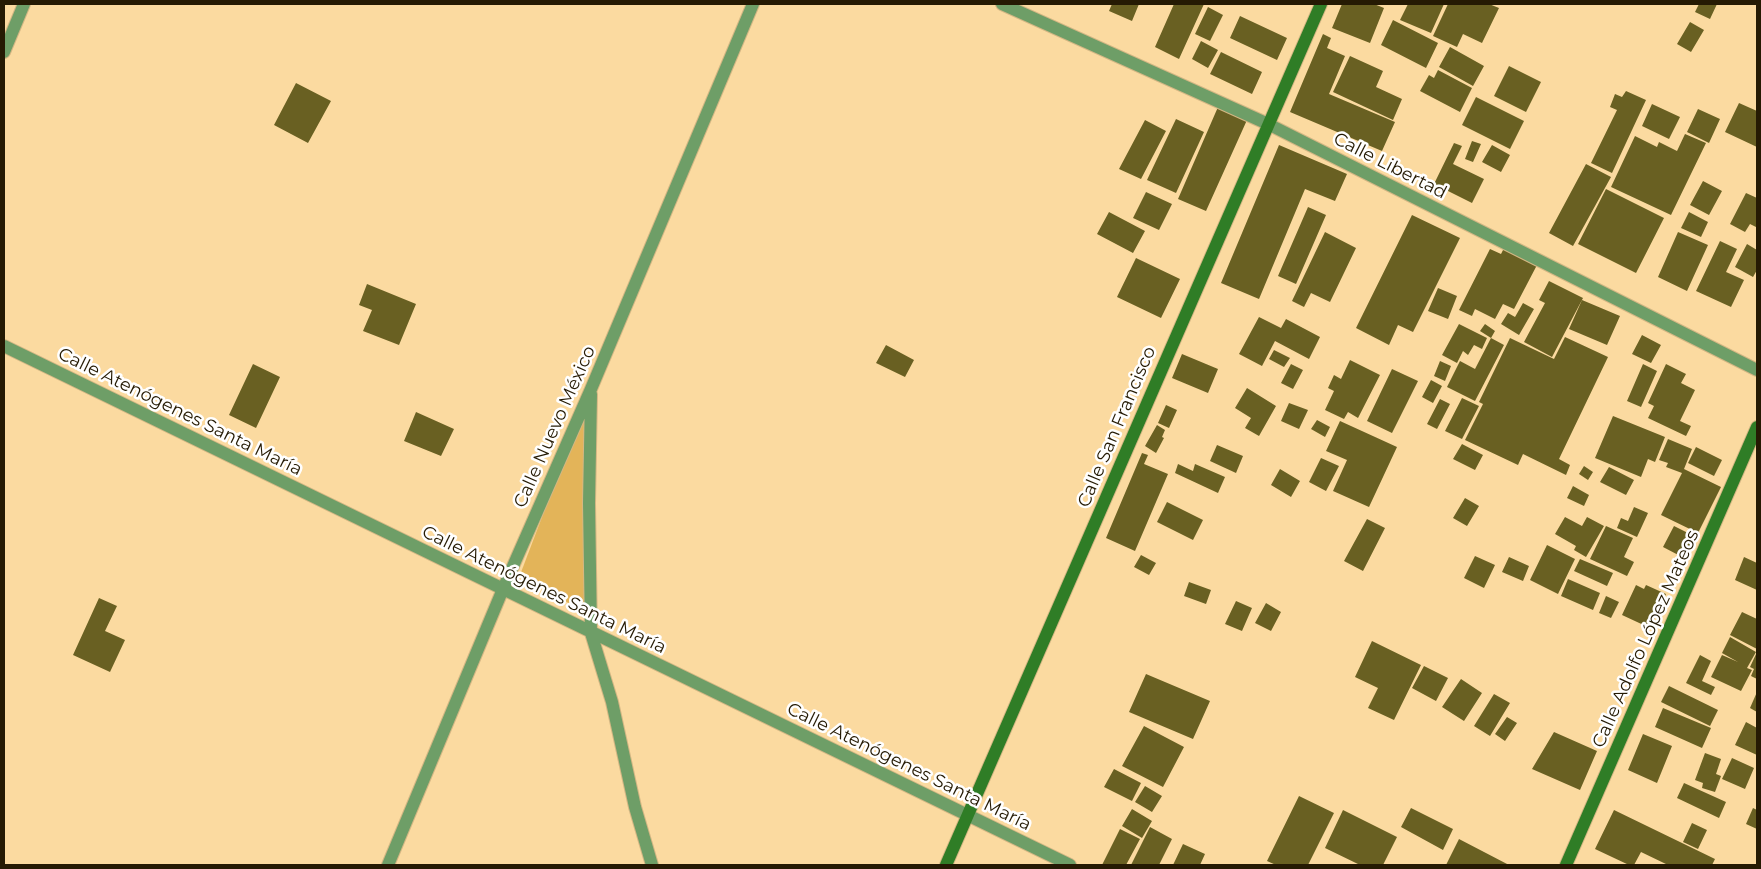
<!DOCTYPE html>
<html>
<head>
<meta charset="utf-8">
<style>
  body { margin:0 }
  #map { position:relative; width:1761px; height:869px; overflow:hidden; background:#fbdaa0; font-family:Montserrat,sans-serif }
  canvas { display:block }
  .frame { position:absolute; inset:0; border:5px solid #251a03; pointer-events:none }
</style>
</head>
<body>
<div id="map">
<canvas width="1761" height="869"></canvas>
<div class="frame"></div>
</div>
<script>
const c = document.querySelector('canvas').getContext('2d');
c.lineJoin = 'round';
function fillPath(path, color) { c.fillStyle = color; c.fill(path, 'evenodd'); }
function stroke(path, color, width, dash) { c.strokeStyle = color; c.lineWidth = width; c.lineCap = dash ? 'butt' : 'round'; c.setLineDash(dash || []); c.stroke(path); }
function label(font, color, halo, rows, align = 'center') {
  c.font = font + ' Montserrat,sans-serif'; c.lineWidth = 5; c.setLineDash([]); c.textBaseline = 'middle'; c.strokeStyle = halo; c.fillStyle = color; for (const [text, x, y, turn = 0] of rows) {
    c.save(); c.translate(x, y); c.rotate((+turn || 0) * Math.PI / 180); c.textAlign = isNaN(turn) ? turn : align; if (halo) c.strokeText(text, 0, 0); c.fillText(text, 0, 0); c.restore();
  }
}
fillPath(new Path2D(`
  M585,411L584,612L520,575L553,488Z`), '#e3b459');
fillPath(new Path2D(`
  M1112,4H1139L1132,21L1109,11Z
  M1174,4H1204L1179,59L1155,47Z
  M1342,4H1374L1384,8L1370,43L1332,28Z
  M1408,4H1444L1431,33L1400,20Z
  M1448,4H1489L1499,8L1482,43L1463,34L1457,47L1433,36Z
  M1699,4H1717L1710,19L1695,12Z
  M1208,7L1223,15L1210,41L1195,34Z
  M1240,16L1287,38L1277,60L1230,38Z
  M1393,20L1438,43L1426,68L1381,45Z
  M1690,22L1704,30L1691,52L1677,44Z
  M1323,34L1331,38L1327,48L1345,56L1329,94L1395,122L1382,151L1290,112Z
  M1201,41L1218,50L1208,68L1192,59Z
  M1450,47L1484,66L1473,86L1439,67Z
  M1221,52L1262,72L1252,94L1210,74Z
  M1350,56L1383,71L1376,87L1402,99L1393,120L1333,92Z
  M1509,66L1541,82L1526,112L1494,96Z
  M1438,70L1472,88L1460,112L1420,91L1429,75L1434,78Z
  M296,83L331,101L308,143L274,125Z
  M1626,91L1646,100L1612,173L1591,163L1617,110L1610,107L1615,94L1622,97Z
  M1476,97L1524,121L1510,149L1462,125Z
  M1739,103L1757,111V147L1725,132Z
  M1652,104L1680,117L1669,139L1642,126Z
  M1218,107L1247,120L1206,211L1178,199Z
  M1698,109L1720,119L1709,143L1687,132Z
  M1176,119L1204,132L1176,193L1147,180Z
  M1145,120L1166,131L1141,179L1119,169Z
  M1685,134L1706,143L1671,215L1611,187L1635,136L1657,147L1659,142L1677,151Z
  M1472,141L1481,144L1473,162L1465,159Z
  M1454,143L1462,146L1453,164L1484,179L1472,203L1434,184Z
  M1279,145L1347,174L1335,201L1305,189L1259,299L1221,283Z
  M1492,145L1510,155L1501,172L1482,162Z
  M1586,164L1611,177L1573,246L1549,233Z
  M1703,181L1722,191L1709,215L1690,205Z
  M1606,189L1664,218L1636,273L1578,244Z
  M1146,192L1172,204L1159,230L1133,218Z
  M1746,193L1757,198V224L1756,227L1750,224L1745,232L1730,224Z
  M1308,207L1326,215L1296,284L1278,276Z
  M1109,212L1145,231L1133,253L1097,234Z
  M1689,212L1708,222L1701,237L1681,228Z
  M1412,215L1460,238L1413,332L1398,325L1389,345L1356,328Z
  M1325,232L1356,248L1330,302L1311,293L1304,307L1292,301Z
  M1678,232L1708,245L1687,291L1658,277Z
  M1720,241L1737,249L1726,272L1744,280L1731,307L1696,291Z
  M1747,244L1757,250V270L1753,277L1735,267Z
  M1504,248L1537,265L1514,309L1503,304L1495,319L1475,309L1472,316L1459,310L1490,249L1501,254Z
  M1136,258L1180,279L1161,318L1117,297Z
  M1549,281L1583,298L1552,357L1524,342L1545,303L1539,300Z
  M367,284L416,304L399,345L363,331L372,310L359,305Z
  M1438,288L1457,296L1448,319L1428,311Z
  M1582,300L1620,316L1607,345L1569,329Z
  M1523,303L1534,309L1519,335L1501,324L1508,313L1515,317Z
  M1259,317L1281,328L1286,319L1320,337L1309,359L1275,341L1262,366L1239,354Z
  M1459,324L1487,338L1482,349L1474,345L1468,355L1463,351L1457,363L1442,355Z
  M1485,324L1495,331L1491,338L1480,331Z
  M1642,335L1661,345L1651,363L1632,354Z
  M1565,337L1608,357L1559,459L1570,465L1566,475L1523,454L1518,465L1465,440L1483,404L1479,402L1510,338L1554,359Z
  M1491,338L1504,345L1475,401L1447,387L1460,361L1475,369Z
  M886,345L914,360L905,377L876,363Z
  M1274,350L1290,358L1284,367L1269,359Z
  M1182,354L1218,369L1208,393L1172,378Z
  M1350,360L1380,375L1358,418L1348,412L1344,419L1325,410L1334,391L1328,388L1334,375L1341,379Z
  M1440,361L1451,366L1445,381L1434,376Z
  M253,364L280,377L256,428L229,415Z
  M1291,364L1303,370L1293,389L1281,383Z
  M1643,364L1657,371L1641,407L1627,401Z
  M1666,364L1686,374L1681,383L1695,390L1680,421L1691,426L1686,436L1648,418L1654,406L1648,403Z
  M1392,369L1418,381L1392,433L1367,421Z
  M1431,380L1442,386L1433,403L1422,397Z
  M1247,388L1276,406L1259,436L1245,428L1251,418L1235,408Z
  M1462,398L1479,406L1462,439L1445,431Z
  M1440,399L1450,404L1437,429L1427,424Z
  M1289,403L1308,410L1299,429L1281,421Z
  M1166,405L1177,410L1169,428L1158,423Z
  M416,412L454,429L441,456L404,441Z
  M1613,416L1665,437L1655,462L1648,459L1641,477L1595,458Z
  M1317,420L1330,427L1325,437L1311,429Z
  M1340,421L1397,447L1369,507L1333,491L1347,460L1326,451Z
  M1157,425L1165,430L1162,437L1164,438L1156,453L1145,446Z
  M1668,439L1692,449L1684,469L1721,487L1698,533L1661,515L1682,473L1666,467L1668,463L1659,460Z
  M1462,444L1483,455L1475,470L1453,459Z
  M1217,445L1243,456L1236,473L1210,461Z
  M1696,447L1722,460L1714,476L1688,463Z
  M1142,453L1148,455L1144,464L1168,474L1135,551L1106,538Z
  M1321,458L1339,466L1326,491L1309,482Z
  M1178,464L1193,471L1195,464L1225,477L1218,493L1175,473Z
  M1584,466L1593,472L1588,480L1579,474Z
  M1609,467L1634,480L1626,495L1600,482Z
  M1280,469L1300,481L1291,497L1271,485Z
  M1573,486L1589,495L1584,506L1567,498Z
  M1465,498L1479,506L1467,526L1453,518Z
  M1167,502L1203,520L1193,540L1157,522Z
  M1634,507L1648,513L1637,537L1617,528L1621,518L1628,521Z
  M1565,517L1582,526L1587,517L1604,526L1586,557L1574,550L1576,546L1555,534Z
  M1367,519L1385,528L1363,571L1344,561Z
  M1606,526L1633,538L1624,557L1634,562L1627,576L1590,559Z
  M1674,526L1698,538L1686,559L1663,547Z
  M1547,545L1575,559L1558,594L1530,580Z
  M1141,555L1156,563L1149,575L1134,567Z
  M1475,556L1495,565L1484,588L1464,578Z
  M1509,557L1529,566L1523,581L1502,572Z
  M1744,557L1757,563V590L1735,580Z
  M1580,559L1613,573L1607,586L1574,571Z
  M1568,579L1600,593L1593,610L1561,596Z
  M1189,582L1211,590L1206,604L1184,596Z
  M1636,585L1644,589L1646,585L1666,594L1650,628L1622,615Z
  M1606,596L1619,602L1611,618L1599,613Z
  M99,598L117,606L105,631L125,640L110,672L73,655Z
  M1236,601L1252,608L1242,631L1225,624Z
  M1266,603L1281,612L1271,631L1255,623Z
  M1742,612L1757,619V649L1730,635Z
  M1730,637L1756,652L1747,668L1752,670L1741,691L1711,677L1722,655L1738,662L1722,653Z
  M1372,641L1421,665L1394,720L1368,708L1378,688L1355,677Z
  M1757,652V679L1751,676L1754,669L1750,667Z
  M1700,655L1711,661L1702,681L1715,687L1711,695L1686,683Z
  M1424,666L1448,678L1436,701L1412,688Z
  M1146,674L1210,701L1193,739L1129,712Z
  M1461,679L1482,693L1464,721L1442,707Z
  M1669,686L1718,710L1710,726L1661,702Z
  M1757,692V712L1750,708Z
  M1494,694L1510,703L1490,736L1474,726Z
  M1663,708L1711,728L1702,748L1655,727Z
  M1507,717L1517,723L1505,741L1495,734Z
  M1746,722L1757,728V755L1735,745Z
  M1144,726L1184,747L1163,787L1122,766Z
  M1554,732L1597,751L1580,790L1532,769Z
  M1643,734L1672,746L1657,783L1628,770Z
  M1705,753L1721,759L1716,774L1721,776L1715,792L1702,788L1703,783L1695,780Z
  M1732,758L1754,768L1745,789L1722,779Z
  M1114,769L1141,783L1132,801L1104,787Z
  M1684,783L1726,802L1719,818L1677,798Z
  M1145,786L1162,796L1152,812L1135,802Z
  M1299,796L1334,813L1308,865H1276L1267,861Z
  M1411,808L1453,829L1443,850L1401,827Z
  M1753,808L1757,810V829L1746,824Z
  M1132,809L1152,821L1142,838L1122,826Z
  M1343,810L1397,837L1383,865H1360L1325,848Z
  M1614,810L1715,859L1712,865H1668L1641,852L1634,865H1629L1595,849Z
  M1692,823L1707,830L1698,849L1683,842Z
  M1150,827L1172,839L1159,865H1131Z
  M1120,829L1140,839L1126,865H1102Z
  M1459,839L1509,865H1446Z
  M1183,844L1205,854L1200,865H1173Z`), '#696022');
const street = new Path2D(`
  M1002,4L1268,124L1757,370
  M4,52L24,4
  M4,346L1070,865
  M591,394L589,503L591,633L612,702L635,807L652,865
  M388,865L503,589L591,389L753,4`);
const secondary = new Path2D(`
  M946,865L1321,4
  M1566,865L1757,427`);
stroke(street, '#d4b784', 14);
stroke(secondary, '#d4b784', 14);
stroke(street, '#6e9e67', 12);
stroke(secondary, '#2f7d26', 12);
label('18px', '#251a03', '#fff', [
  ["Calle Libertad",1390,166,27],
  ["Calle Atenógenes Santa María",180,412,26],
  ["Calle Nuevo México",555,427,-66],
  ["Calle San Francisco",1117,427,-67],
  ["Calle Atenógenes Santa María",544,590,26],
  ["Calle Adolfo López Mateos",1646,639,-66],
  ["Calle Atenógenes Santa María",909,767,26]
]);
</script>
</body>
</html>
